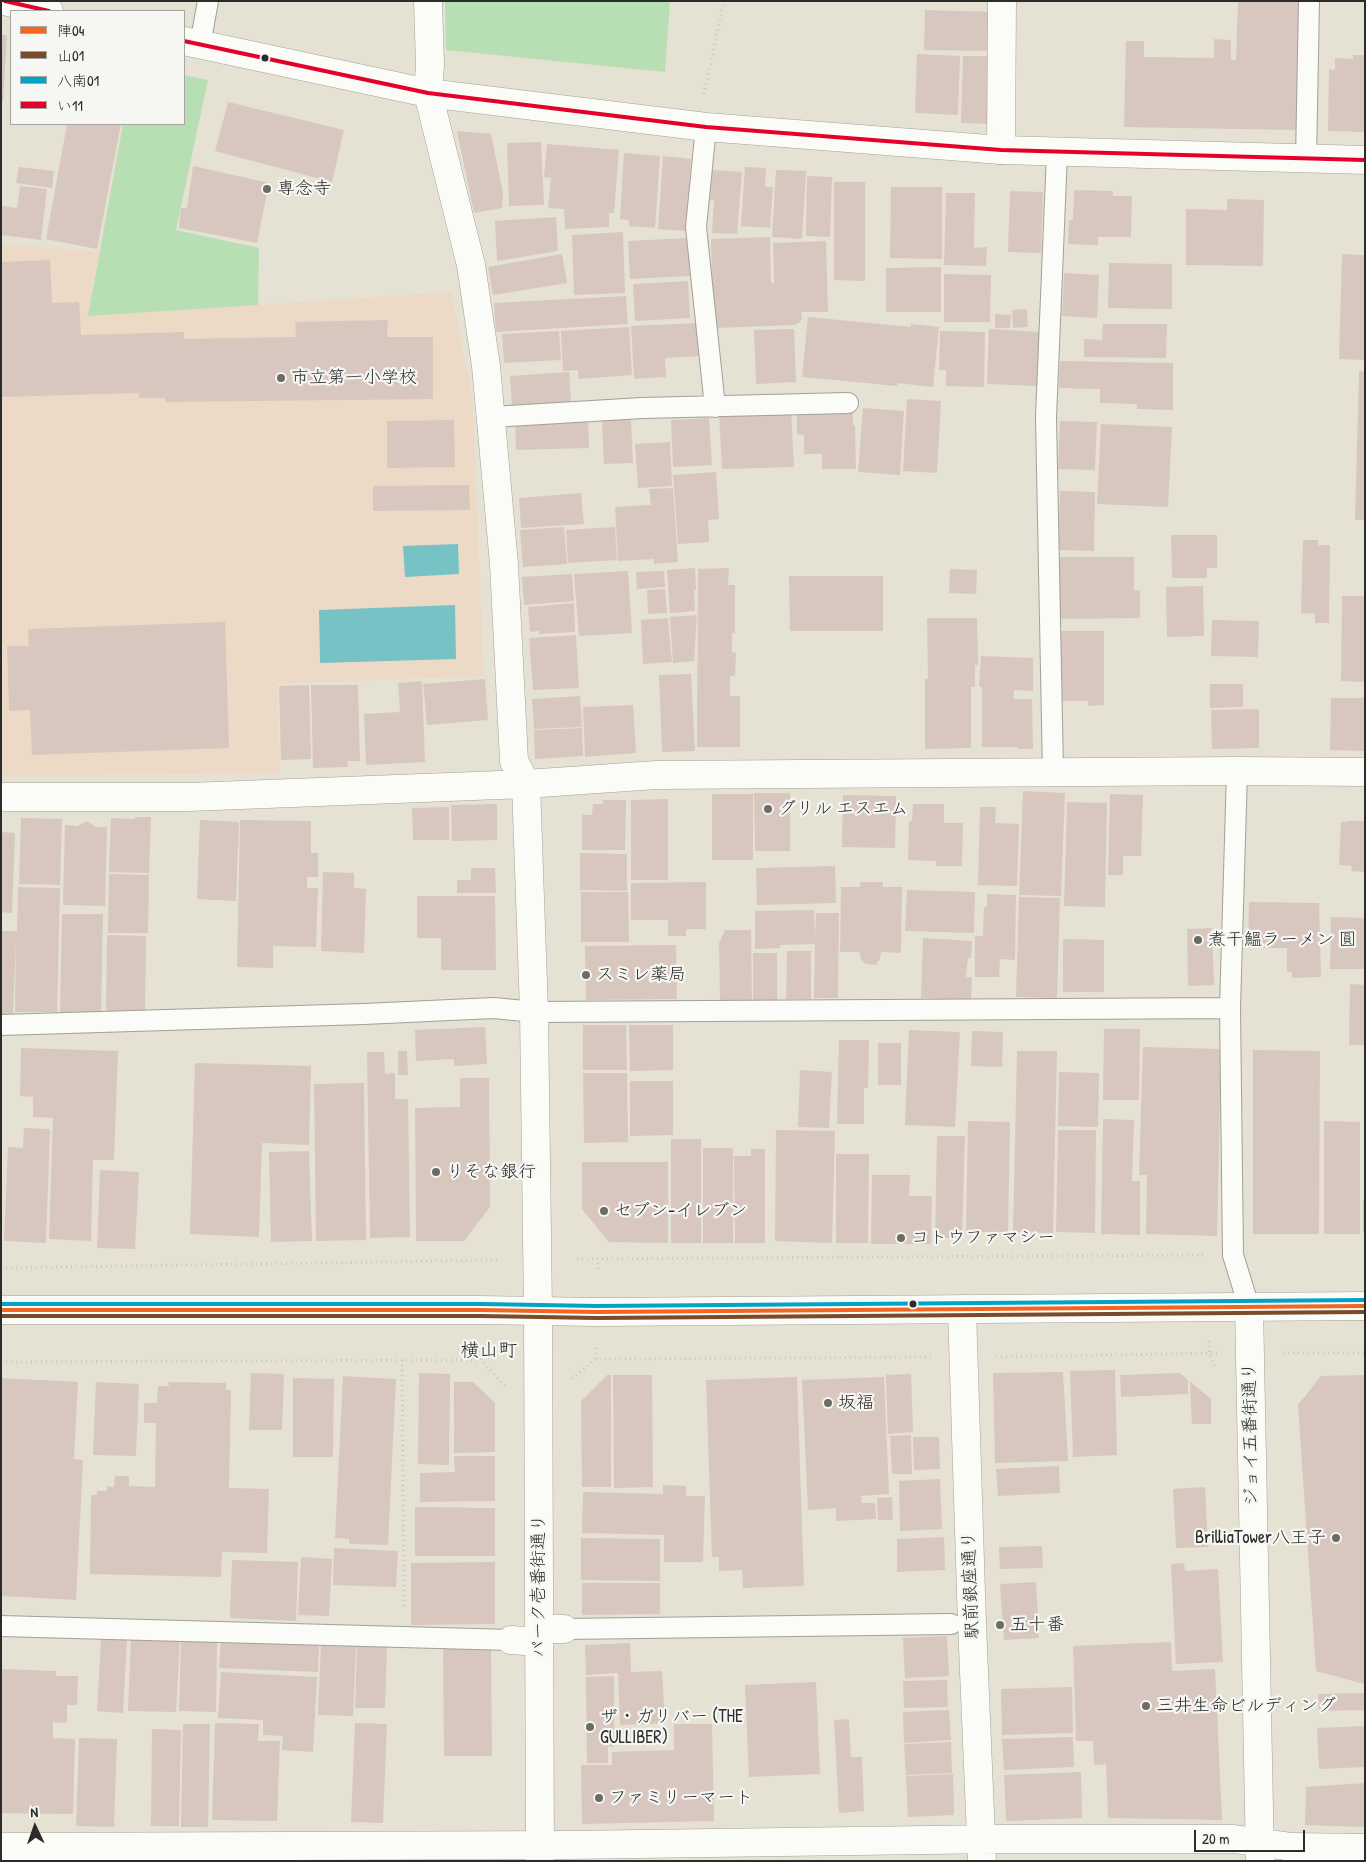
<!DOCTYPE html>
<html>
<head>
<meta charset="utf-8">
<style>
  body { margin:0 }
  #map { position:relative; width:1366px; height:1862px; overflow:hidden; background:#e5e2d3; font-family:"Patrick Hand","Klee One",sans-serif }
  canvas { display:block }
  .frame { position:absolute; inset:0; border:2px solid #2b2b2b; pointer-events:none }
  .legend { position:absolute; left:10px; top:10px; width:175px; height:115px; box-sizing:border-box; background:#f6f6f2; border:1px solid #a5a5a2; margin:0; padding:6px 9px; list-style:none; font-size:15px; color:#2b2b2b }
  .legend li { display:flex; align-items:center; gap:10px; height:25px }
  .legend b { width:25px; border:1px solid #a5a5a2 }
  .north { position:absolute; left:10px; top:1802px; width:50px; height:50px; -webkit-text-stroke:4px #f6f6f2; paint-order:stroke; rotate:357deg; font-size:14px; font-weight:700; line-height:20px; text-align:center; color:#2b2b2b }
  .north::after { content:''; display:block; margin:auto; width:18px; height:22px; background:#2b2b2b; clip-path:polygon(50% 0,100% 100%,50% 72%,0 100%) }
  .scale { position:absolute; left:1194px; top:1830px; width:111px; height:22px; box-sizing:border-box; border:2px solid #2b2b2b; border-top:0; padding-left:6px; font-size:15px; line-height:18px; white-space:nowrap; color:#2b2b2b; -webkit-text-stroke:4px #f6f6f2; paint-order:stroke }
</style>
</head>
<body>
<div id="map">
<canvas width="1366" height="1862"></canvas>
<div class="frame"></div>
<ul class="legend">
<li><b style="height:6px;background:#f26522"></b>陣04</li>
<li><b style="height:6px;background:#7a4b2a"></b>山01</li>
<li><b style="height:6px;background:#02a3c6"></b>八南01</li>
<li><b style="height:6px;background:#e4002b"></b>い11</li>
</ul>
<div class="north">N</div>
<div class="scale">20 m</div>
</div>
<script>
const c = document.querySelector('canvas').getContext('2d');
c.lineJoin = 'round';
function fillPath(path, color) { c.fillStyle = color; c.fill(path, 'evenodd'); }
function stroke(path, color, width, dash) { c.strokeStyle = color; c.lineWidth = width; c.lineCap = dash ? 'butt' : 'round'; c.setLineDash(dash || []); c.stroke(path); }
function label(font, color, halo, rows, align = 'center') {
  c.font = font + ' "Patrick Hand","Klee One",sans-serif'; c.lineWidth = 4.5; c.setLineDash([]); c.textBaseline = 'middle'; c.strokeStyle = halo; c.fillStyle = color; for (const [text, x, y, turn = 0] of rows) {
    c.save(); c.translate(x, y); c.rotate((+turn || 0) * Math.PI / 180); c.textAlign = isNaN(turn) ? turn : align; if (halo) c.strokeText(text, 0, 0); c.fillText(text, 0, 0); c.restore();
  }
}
fillPath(new Path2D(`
  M1,244L99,252L88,316L451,292L472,394L484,676L277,684L280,773L1,776Z`), '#ecdac7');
fillPath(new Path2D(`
  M445,1H670L665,72L446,50Z
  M184,75L208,80L176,230L259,248L258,305L88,316L123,124H184Z`), '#b7dfb3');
fillPath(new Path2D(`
  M458,544L459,574L405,577L403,546Z
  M455,605L456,659L320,663L319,610Z`), '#76c2c4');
fillPath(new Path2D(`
  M1238,1H1299L1296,130L1124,127L1126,41H1144V57L1214,58V39L1231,40V60H1236Z
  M925,10L994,12V51L924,50Z
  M1,35H7L3,102H1Z
  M917,54L960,56L958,115L915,113Z
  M1353,55H1365V132L1328,131L1329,69L1335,70V58L1353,59Z
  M963,56H992L991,124L961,123Z
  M228,102L344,130L332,182L215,151Z
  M67,124H121L97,249L46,239Z
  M457,131L491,134L503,193L502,208L474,213Z
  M541,142L544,205L509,206L507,143Z
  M547,144L619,150L614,213H609V227L565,229L564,209L548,208L551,178L544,177Z
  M624,153L660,156L655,228L629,226V220L620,219Z
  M663,156L691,159L686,231L658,229Z
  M193,166L269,183L257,243L179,228L181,208H187Z
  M19,167L54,171L52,188L16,183Z
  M745,167L766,168L765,187H773L770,228L741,226Z
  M712,170L742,172L737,234L712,233L714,200H710Z
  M776,170L806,171L802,239L772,237Z
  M807,176L832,177L830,237L806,236Z
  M834,182H865V281L834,280Z
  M20,186L47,189L41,240L1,235V206L17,208Z
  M891,187H942V259L890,258Z
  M1074,190L1113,191V196H1132L1131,237H1098V245L1068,244L1069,220H1073Z
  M1010,191L1043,192L1041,253L1008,252Z
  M946,193H975L974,248L987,247L986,266L944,265Z
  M1227,199L1264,200L1263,266L1186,265V209L1227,210Z
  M556,217L558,251L497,261L495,221Z
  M623,232L625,293L574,295L572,235Z
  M770,237L771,283H774L773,243L826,241L828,312H801L802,320L795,325L713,328L711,239Z
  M688,238L690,276L630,279L628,241Z
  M562,254L567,283L493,295L488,267Z
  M1342,254L1365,255V360L1339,359Z
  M50,260L52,303L79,302L81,335L184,332V339L296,337L295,322L388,320L387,337H433V399L165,402V398H139V393L1,397V262Z
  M1109,263L1172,264V309L1108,308Z
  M941,267V312H886V268Z
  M1064,273L1099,275L1097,318L1062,316Z
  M944,274L991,275L990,322H944Z
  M688,281L690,318L635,321L633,284Z
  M626,296L628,324L496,332L494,303Z
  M1027,309L1028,327L1013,328L1012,310Z
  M995,314L1011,315L1010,328H995Z
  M808,317L911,327V324L939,327L933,387L897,383V386L802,377Z
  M700,323L701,356L665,358L666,377L634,379L631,326Z
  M1103,324H1167L1166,358L1084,357V339L1102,340Z
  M629,327L632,375L578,379V370L563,371L561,331Z
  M794,329L796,382L756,384L754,330Z
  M989,329L1040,332L1037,386L987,384Z
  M559,331L561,360L504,363L502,334Z
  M940,331L985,332L984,387L946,386V370H939Z
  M1060,361L1173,363V410L1137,409V404L1100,403V389L1059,388Z
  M1359,371L1365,372V520H1355Z
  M569,372L571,403L512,407L510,376Z
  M907,399L941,401L937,473L903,471Z
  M863,408L904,411L900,475L858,472Z
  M791,410L794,467L722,469L719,413Z
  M797,410H853V425L855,426L856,469H822V454H804V435L797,434Z
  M709,418L712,465L673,467L671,420Z
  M588,419L589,448L516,450L515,421Z
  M631,419L633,463L604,464L602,420Z
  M454,420L455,467L387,468V421Z
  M1060,421L1097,422L1095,470L1058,469Z
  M1101,424L1172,427L1168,507L1097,504Z
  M670,442L672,486L638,488L635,444Z
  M716,472L719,519L708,520L709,542L678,544L673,475Z
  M469,485L470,510L373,511V486Z
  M673,488L678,562L654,564V559L618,561L615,507L651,505L649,489Z
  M1060,491L1095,492L1094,551L1058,550Z
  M581,493L584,524L521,528L519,498Z
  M564,527L567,564L523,567L520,530Z
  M615,527L617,560L568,563L566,530Z
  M1171,535H1217V568H1207V578H1172Z
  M1303,540H1318V545H1330L1329,623H1315V614L1301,613Z
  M1057,557H1134V591L1140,590V618L1057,619Z
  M695,568L696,590H694L695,611L670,613L667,570Z
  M729,568L728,585H735V633H732V652L736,653L735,676H730V696H740V747H697L698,569Z
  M950,569L977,570L976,594L949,593Z
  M628,571L632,633L579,636L574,574Z
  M664,571L665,587L637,589L636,572Z
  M572,574L574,601L524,605L522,577Z
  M789,576H883V631H790Z
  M1203,586L1204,636L1167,637L1166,587Z
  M665,589L667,613L648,614L647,590Z
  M1342,596H1365V682L1341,681Z
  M574,603L575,632L539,634V631L530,632L528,607Z
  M697,615L694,661L673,663L670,617Z
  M668,618L672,662L643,664L641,620Z
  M927,618H977L978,665H975V687H971V748L925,749V679H928Z
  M1212,620L1259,621L1258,657L1211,656Z
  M225,622L229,748L32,755L30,710L9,711L7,646H29L28,629Z
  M1055,631H1104V705L1088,706V701H1055Z
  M576,635L579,688L533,690L529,638Z
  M981,656L1033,658V691L1014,690V699H1032L1033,749H1018V747H982V687H979Z
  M691,674L695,751L662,752L659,675Z
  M485,679L488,720L427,725L423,684Z
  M422,681L425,762L366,765L364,714L400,712L398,683Z
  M1210,684H1243V707L1210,708Z
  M309,685L311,759L281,760L279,686Z
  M311,685H358L360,761H347L348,767L313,768Z
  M580,696L582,727L534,729L532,699Z
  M1331,698H1365V751L1330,750Z
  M633,705L636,753L585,757L583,707Z
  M1259,709V748L1212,749L1211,710Z
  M582,728L583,756L535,759L534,730Z
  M1023,791L1065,793L1061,896L1019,895Z
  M754,793H790V851H755Z
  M712,794H753V860H712Z
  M1110,794L1143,795L1141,856H1123V875H1108Z
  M843,795L896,796L895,848L842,847Z
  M668,799V880H631V800Z
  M603,800H626L625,850H582V815H592L593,804H603Z
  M1067,802L1107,803L1105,907L1064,906Z
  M497,804V840L452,841L451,805Z
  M913,804H944V823H963L962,866H936V861L908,860L909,821H912Z
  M449,807V840H413L412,808Z
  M980,807H996L995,823L1019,824L1017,886L978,885Z
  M135,817H151L149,873L109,872L111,818L135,819Z
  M21,818L62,819L60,885L19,884Z
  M200,820L239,822L236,901L197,899Z
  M240,820L311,821V853H318V877H307V888H318L316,947L273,946V968L237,967Z
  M87,821L96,827H107L105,906L63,905L65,825L77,826Z
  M1347,821H1365V872L1351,871L1352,866L1339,865L1341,822H1347Z
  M1,832L15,833L12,913L1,912Z
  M580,853L627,854V891L580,890Z
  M835,866L836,903L757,905L756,868Z
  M471,868H495L496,893H457V880H471Z
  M323,872L354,873V888L366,889L364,953L321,951Z
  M109,874L149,875L148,933H108Z
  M706,882V929H686V936H668V920H631V883Z
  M860,882H883V887H902L901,953L881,952L880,959L876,965L865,964L860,958V952H840L841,887H860Z
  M18,887L60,888L57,1012H15L16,936L13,1015L1,1014V931H17Z
  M907,890L975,892L974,933L905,931Z
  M581,892H628L629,942H581Z
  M987,894L1016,895L1015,960L1000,959L999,977H975V936H983L984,907H987Z
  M417,896H495L496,970H441V938H417Z
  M1019,897L1060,898L1057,998L1016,997Z
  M1249,902L1319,903L1321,977L1292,978V972H1287V948H1248Z
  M814,910L815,937L816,913H839L838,998H814L815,944L780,945V948L755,949V911Z
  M62,914H103L101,1013L60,1012Z
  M1331,917L1365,918V969H1330Z
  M1212,928L1214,985L1188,986L1187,929Z
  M725,930H751L752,1001H720L719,943Z
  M107,935L146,936L145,1015L106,1014Z
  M923,938L972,941L971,958H968L966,977H972L971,1000L921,998Z
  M1063,939L1104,940V992H1063Z
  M676,945L677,999L586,1000L585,946Z
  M787,951H811V999H786Z
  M753,953H777V1002H753Z
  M1350,984L1365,985V1045H1349Z
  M583,1025H626L627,1070H583Z
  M629,1025H673V1070L630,1071Z
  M485,1027L487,1064L454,1066V1059L416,1061L415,1030Z
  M1104,1029H1140L1139,1100H1103Z
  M909,1030L960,1032L955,1127L905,1125Z
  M972,1031L1003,1032L1002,1067L971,1066Z
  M839,1040H869L868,1088H864V1124H837Z
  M878,1043H901V1085H878Z
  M1143,1047L1221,1049L1217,1236L1146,1234L1147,1175H1139Z
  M21,1048L118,1051L114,1160H93L91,1241L49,1239L53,1118L33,1117V1097L20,1096Z
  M1253,1050L1320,1051L1319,1234H1253Z
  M398,1051H407L408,1075H398Z
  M1017,1051H1057L1053,1233L1013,1232Z
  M367,1052H384L385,1074L395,1073V1099H408L410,1237L370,1238Z
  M195,1063L311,1066L309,1145L262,1143L259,1237L190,1234Z
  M800,1070L832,1072L829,1128L798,1127Z
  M1059,1072L1099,1073L1098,1127L1058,1126Z
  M583,1073H627L628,1142L584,1143Z
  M460,1078H489L490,1207L464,1241H416L415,1108L460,1107Z
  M630,1081H673V1135L630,1136Z
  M364,1083L366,1240L316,1241L314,1084Z
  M1103,1119L1134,1120L1132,1181H1140V1235L1101,1234Z
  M968,1121L1010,1122L1008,1232H966Z
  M1324,1121L1360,1122V1234H1324Z
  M24,1128L50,1129L46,1243L4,1241L8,1147L23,1148Z
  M776,1130L835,1131L832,1243L775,1241Z
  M1058,1130H1096L1095,1233L1056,1232Z
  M937,1136H965L962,1238H935Z
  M671,1139H701V1243H671Z
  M703,1148H733V1243H703Z
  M751,1149H765V1243H735L734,1156H751Z
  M309,1151L312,1241L271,1242L269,1152Z
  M836,1154H869L868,1243H836Z
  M582,1162H668V1243L609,1242L582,1209Z
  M100,1170L139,1172L135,1249L97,1248Z
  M872,1175H910L909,1196H932L931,1244H871Z
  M1363,1200H1365V1232H1363Z
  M1115,1370L1117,1455L1073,1457L1070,1371Z
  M1063,1372L1068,1461L995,1463L993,1373Z
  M251,1373L284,1374L282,1430H249Z
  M419,1373L450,1374L449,1465L418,1464Z
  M1180,1373L1188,1380V1394L1121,1397L1120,1375Z
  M911,1374L913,1432L888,1434L886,1375Z
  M607,1375H611V1487H582L581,1401Z
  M613,1375H652L653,1487L614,1488Z
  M1365,1375V1684H1364L1316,1671L1298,1405L1321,1376Z
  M343,1376L396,1379L388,1545L349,1544V1539L335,1538Z
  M797,1377L804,1586L743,1588L742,1570L719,1571V1557H712L706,1380Z
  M884,1377L889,1494L861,1496L862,1503H875L876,1519L836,1521V1508L808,1510L802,1380Z
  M1,1378L78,1382L74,1459L83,1460L76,1600L1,1596Z
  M293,1378L334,1379L333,1457H293Z
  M1190,1381L1211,1399V1424H1192Z
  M96,1382L139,1384L136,1456L93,1455Z
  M168,1382L226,1383V1390H231L229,1488L269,1489L267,1553L222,1552L221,1577L90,1574L91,1495H97V1491H107V1486L114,1487L115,1476H129V1486L155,1487L156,1423H144V1403H157L158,1386H169Z
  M454,1382H473L495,1403V1452L454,1453Z
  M911,1435L912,1474H892L890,1436Z
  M913,1437H939L940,1469L914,1470Z
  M454,1456H495V1501L420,1502V1473L455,1472Z
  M1059,1466L1060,1493L998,1496L996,1469Z
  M940,1479L942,1529L900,1531L899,1481Z
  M663,1485L686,1486V1496H705L703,1562H664V1535L582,1533L583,1492L663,1494Z
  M1205,1487L1208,1547L1176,1548L1173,1489Z
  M892,1497L893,1520H878L877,1498Z
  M415,1507L495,1508V1556H415Z
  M944,1537L945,1570L897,1572V1539Z
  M581,1538L660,1539V1581L581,1580Z
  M1042,1546L1043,1568L1000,1569L999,1547Z
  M334,1548L398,1551L396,1587L333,1585Z
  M301,1557L332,1559L329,1616L298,1615Z
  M232,1560L298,1562L296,1621L230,1618Z
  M495,1562V1624L411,1625V1563Z
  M1184,1563L1185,1571L1218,1569L1223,1662L1176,1664L1171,1564Z
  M1036,1582L1039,1638L1004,1640L1000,1584Z
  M582,1583H660V1614L582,1615Z
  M947,1636L949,1676L905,1678L903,1638Z
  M131,1638L180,1640L176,1712L128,1711Z
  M101,1639L127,1640L123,1713L97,1711Z
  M181,1640H217L216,1712L179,1711Z
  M221,1641L319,1645L318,1672L219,1668Z
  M1171,1642L1172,1671L1215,1669L1222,1820L1108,1818L1106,1764L1094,1765L1093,1741H1076L1073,1646Z
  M321,1643L356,1645L353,1716L318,1715Z
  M630,1643L631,1672L662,1671L665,1723L620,1725L618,1673L586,1675L585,1645Z
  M357,1646L387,1647L385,1708H355Z
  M443,1649H491L492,1756H444Z
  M1,1669L56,1671V1676H78L77,1705H67V1723L53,1722V1738L75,1739L73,1814L1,1813Z
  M221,1672L317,1677L313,1752L282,1750L283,1736L263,1735V1720L218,1718Z
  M614,1676V1747L608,1746V1763H587L586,1677Z
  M947,1680L948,1707L904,1708L903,1681Z
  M816,1682L820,1774L749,1777L745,1685Z
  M1072,1687L1073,1733L1002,1735L1001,1689Z
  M1365,1693V1710L1319,1711L1318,1694Z
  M949,1710L951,1740L904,1743L903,1712Z
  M849,1719L851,1757H862L864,1811L839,1813L834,1720Z
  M215,1723L259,1724L258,1741H280L277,1821L212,1820Z
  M355,1723L387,1724L383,1823L351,1822Z
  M183,1724H210L208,1827H181Z
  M674,1724H712L714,1821L582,1824L581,1765H612V1752L674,1750Z
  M1365,1726V1767L1319,1769L1317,1728Z
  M152,1729L181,1730L179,1826H151Z
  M1073,1737L1074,1767L1004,1770L1002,1739Z
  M79,1738L117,1739L114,1827L76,1826Z
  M951,1742L952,1773L906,1775L904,1744Z
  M1081,1772L1082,1818L1006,1821L1004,1775Z
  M953,1774L954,1815L908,1817L906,1776Z
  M1365,1783V1827L1305,1825L1306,1787Z`), '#d8c7be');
const service = new Path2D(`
  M200,45L208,1
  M706,127L696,227L715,407
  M1306,160L1309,1
  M492,417L642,408L848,403
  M1237,771L1230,1008L1233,1255L1249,1307
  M1053,773L1046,417L1057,153
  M1,1025L364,1014L494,1008L534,1012L1230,1008
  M1,1626L511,1640
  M564,1629L951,1624`);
const minor = new Path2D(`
  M428,1L430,65L428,93L471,265L486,366L504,564L514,761L526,784
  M1001,150L1002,1
  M1249,1307L1260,1860
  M962,1309L972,1624L982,1861
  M538,1311L540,1861
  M539,1629H564
  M511,1640L539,1642
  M1,1847L568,1845L999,1839H1234L1292,1847L1365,1848`);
const tertiary = new Path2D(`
  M4,1L49,11
  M184,41L428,93L706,127L1001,150L1365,160
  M526,784L534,1012L538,1311
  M1,797H189L526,784L656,775L1237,771L1365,772`);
const trunk = new Path2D(`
  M1,1310H481L597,1312L1365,1306`);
stroke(service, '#a2a098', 22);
stroke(minor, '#a2a098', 29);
stroke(tertiary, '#a2a098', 29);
stroke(trunk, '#a2a098', 29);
stroke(new Path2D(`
  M704,94L724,1
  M577,1259L1204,1255
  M1,1268L501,1260
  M598,1269V1259
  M1209,1341V1353L1215,1368
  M481,1349V1360L505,1386
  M1283,1353H1365
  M996,1357L1218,1353
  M596,1359V1345
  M402,1360L404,1608
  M1,1362L481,1360
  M572,1379L596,1359L931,1357`), '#c9c8c5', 3, [1, 4]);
stroke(service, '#fbfbf8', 20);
stroke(minor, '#fbfbf8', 28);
stroke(tertiary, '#fbfbf8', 28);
stroke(trunk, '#fbfbf8', 28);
stroke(new Path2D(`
  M1,1310H481L597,1312L1365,1306`), '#f26522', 4);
stroke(new Path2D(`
  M1,1316H481L597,1318L1365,1312`), '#7a4b2a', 4);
stroke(new Path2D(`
  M1,1304H481L597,1306L1365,1300`), '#02a3c6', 4);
stroke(new Path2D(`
  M5,1L49,11
  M184,41L428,93L706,127L1001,150L1365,160`), '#e4002b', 4);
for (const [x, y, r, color] of [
  [265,58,4.5,"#2b2b2b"],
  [267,189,5,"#6c6b66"],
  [281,378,5,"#6c6b66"],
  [768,809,5,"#6c6b66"],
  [1198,940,5,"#6c6b66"],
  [586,975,5,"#6c6b66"],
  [436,1172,5,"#6c6b66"],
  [604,1211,5,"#6c6b66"],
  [901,1238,5,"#6c6b66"],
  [913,1304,4.5,"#2b2b2b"],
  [828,1403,5,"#6c6b66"],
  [1336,1538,5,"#6c6b66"],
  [1000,1625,5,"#6c6b66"],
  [1146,1706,5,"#6c6b66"],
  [590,1727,5,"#6c6b66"],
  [599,1798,5,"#6c6b66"]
]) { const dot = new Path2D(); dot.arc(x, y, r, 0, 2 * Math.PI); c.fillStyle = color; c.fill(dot); stroke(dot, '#f6f6f2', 2); }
label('18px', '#2b2b2b', '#f6f6f2', [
  ["専念寺",277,189],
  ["市立第一小学校",291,378],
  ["グリル エスエム",778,809],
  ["煮干鰮ラーメン 圓",1208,940],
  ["スミレ薬局",596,975],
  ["りそな銀行",446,1172],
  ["セブン-イレブン",614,1211],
  ["コトウファマシー",911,1238],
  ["坂福",838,1403],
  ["BrilliaTower八王子",1326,1538,"right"],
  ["五十番",1010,1625],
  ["三井生命ビルディング",1156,1706],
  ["ザ・ガリバー (THE",600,1717],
  ["GULLIBER)",600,1738],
  ["ファミリーマート",609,1798]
], 'left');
label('18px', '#2b2b2b', '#f6f6f2', [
  ["ジョイ五番街通り",1251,1434,-91],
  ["駅前銀座通り",971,1585,-92],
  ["パーク壱番街通り",539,1586,-90]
]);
label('19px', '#2b2b2b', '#f6f6f2', [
  ["横山町",489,1351]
]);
</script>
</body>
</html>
